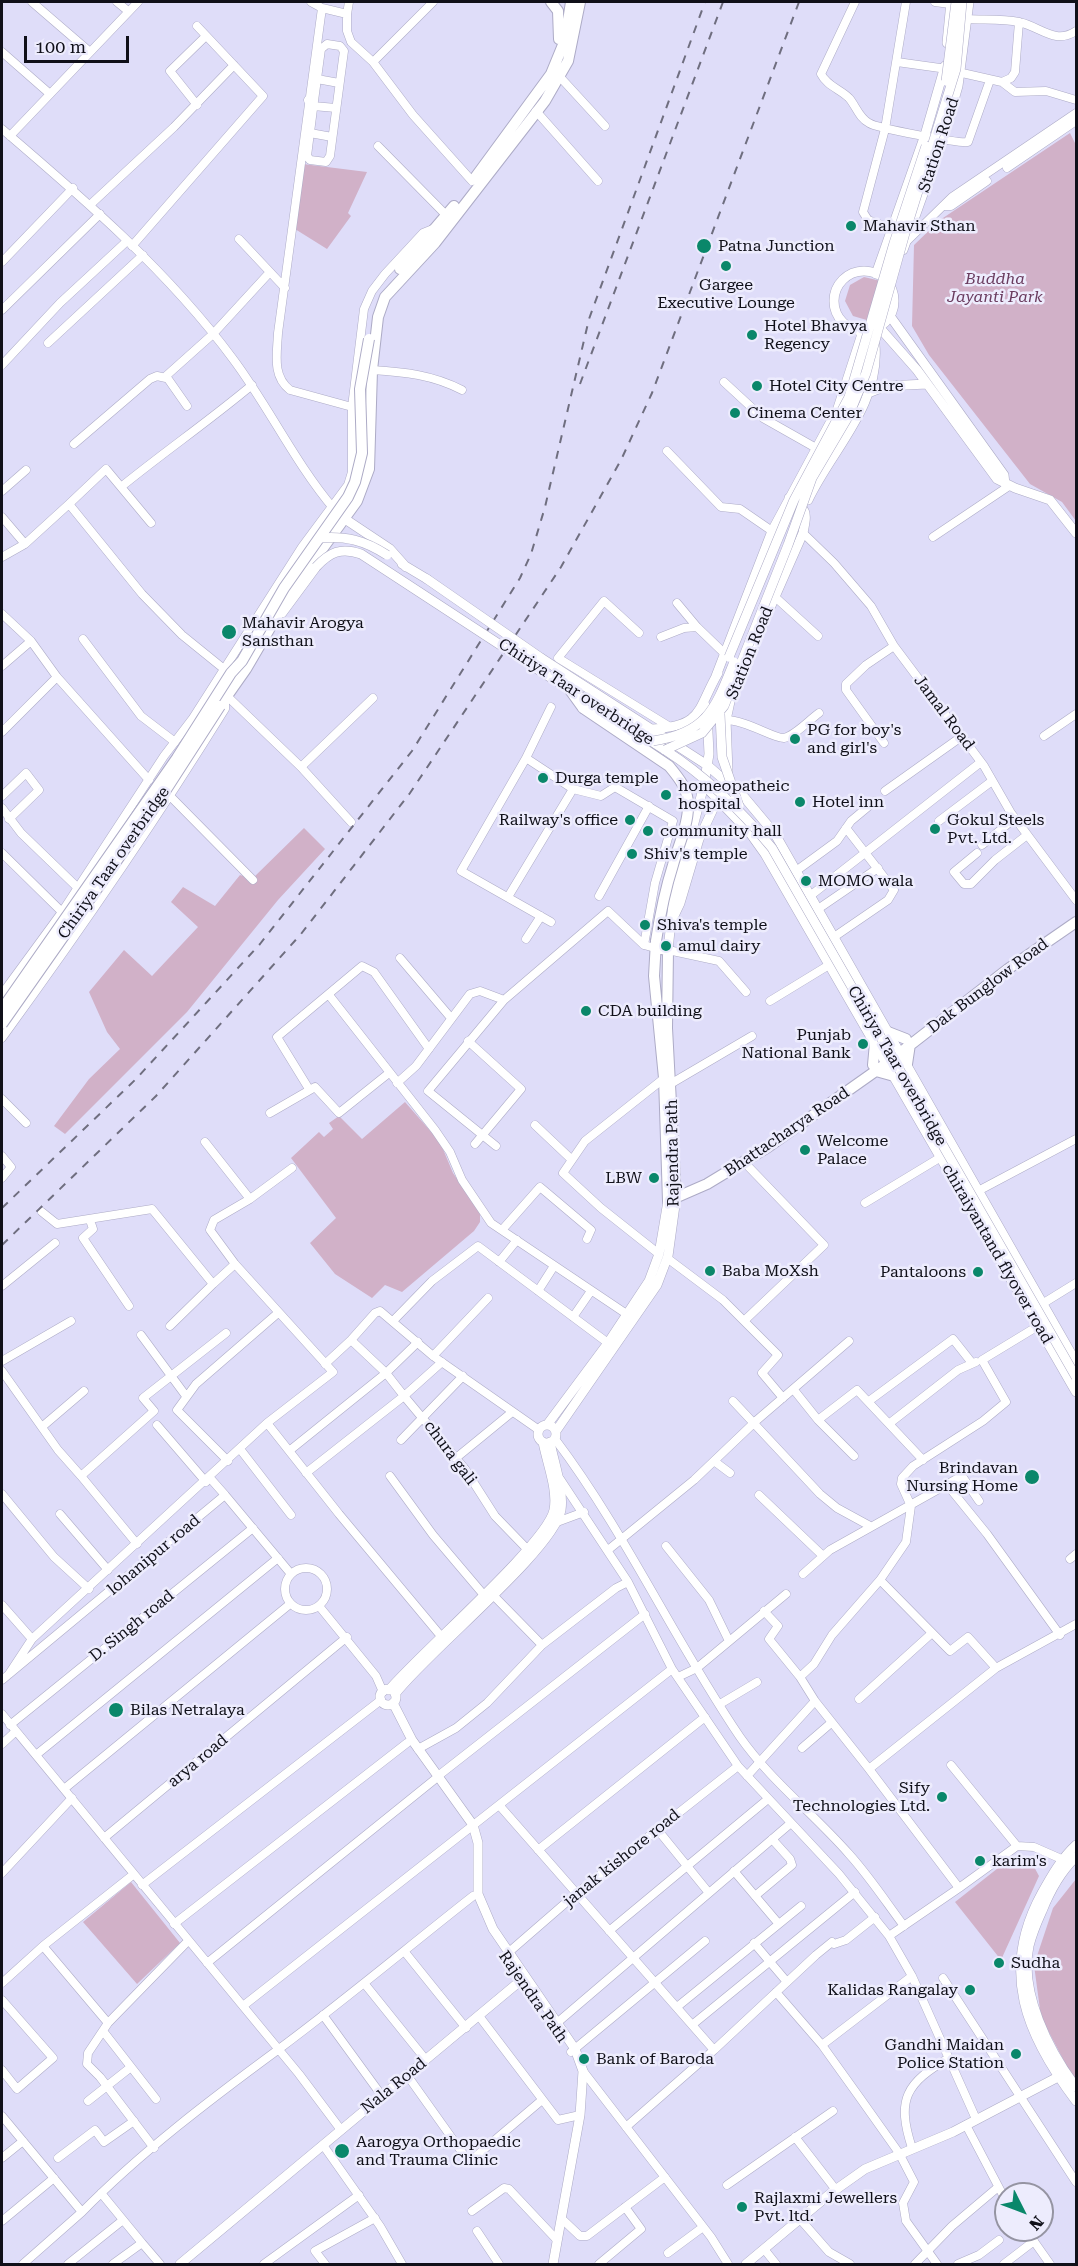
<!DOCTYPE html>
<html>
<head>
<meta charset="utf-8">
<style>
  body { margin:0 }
  #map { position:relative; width:1078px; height:2266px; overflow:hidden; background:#dfddf9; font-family:"Roboto Serif",serif }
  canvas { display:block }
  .frame { position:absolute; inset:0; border:3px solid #101019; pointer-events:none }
  .north { position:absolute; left:994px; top:2182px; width:60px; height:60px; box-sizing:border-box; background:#edecfd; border:2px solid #9594a2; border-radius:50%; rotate:132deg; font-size:16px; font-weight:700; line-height:24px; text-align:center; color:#101019 }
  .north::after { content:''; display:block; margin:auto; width:21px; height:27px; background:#0a876a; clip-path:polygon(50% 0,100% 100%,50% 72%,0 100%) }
  .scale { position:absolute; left:24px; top:36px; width:105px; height:27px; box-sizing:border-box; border:3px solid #101019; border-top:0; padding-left:8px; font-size:18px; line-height:21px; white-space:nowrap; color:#101019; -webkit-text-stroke:4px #edecfd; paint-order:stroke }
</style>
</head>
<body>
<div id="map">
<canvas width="1078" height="2266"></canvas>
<div class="frame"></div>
<div class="north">N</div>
<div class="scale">100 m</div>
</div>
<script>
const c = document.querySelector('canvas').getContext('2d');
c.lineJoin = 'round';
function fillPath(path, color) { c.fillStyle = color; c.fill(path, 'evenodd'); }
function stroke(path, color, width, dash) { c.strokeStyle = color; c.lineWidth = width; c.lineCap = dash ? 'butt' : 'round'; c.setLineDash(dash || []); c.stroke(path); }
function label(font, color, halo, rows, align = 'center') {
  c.font = font + ' "Roboto Serif",serif'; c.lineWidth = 5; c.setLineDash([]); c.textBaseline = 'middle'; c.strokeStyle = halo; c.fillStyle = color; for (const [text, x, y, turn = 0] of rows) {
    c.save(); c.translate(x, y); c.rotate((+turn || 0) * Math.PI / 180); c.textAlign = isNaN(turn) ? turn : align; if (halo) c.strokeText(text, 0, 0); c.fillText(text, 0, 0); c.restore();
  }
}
fillPath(new Path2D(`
  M1070,133L1076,145V521L1062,502L1030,484L929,355L912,326L914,245L940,220Z
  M303,164L367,172L348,213L351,216L327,249L295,229Z
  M864,277L881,281L870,321L853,316L845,301L850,285Z
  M304,828L325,849L278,900L187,1012L65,1134L54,1126L89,1079L120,1049L107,1032L89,992L124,950L152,976L198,927L171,902L183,887L215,906L240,875L252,879Z
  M405,1102L440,1142L453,1173L480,1213V1222L474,1231L402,1292L385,1285L372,1298L335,1274L310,1243L336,1218L291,1158L319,1132L324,1137L333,1129L329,1123L339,1116L362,1139Z
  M1012,1857L1032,1863L1039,1876L1001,1960L955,1902Z
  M1076,1879V2084L1041,2017L1034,1965L1053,1908Z
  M131,1882L180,1943L137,1984L83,1922Z`), '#d1b1c8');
const minor = new Path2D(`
  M32,2L90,52
  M117,2L128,11
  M311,2L322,8L347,14V31L351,42L373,62L413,115L472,181
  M855,2L821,74C827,86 840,89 849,98C856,106 859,118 869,123C876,128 961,144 968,142L990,80
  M935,2L950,4
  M322,8L278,333C277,354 272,376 290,390L352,407
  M347,14L349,2
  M967,19C984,20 1003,19 1019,22C1041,27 1055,45 1076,31
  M2,52L50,94
  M373,62L433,2
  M897,62L940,68L1002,82L1015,92L1046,91L1076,100
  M560,77L605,126
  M317,79L339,83
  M1002,82L1011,78L1015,72L1019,22
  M308,100L314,101L321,49L327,44L340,46L344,51L330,156L326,162L310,160L307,156L314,101
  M197,105L170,71L206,36
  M313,106L336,108
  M536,111L598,181
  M2,129C84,199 168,271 233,359C269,407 295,463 334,509
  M310,133L332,137
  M10,136L138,2
  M378,146L447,216
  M1007,168L1076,121
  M91,204L174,127L234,65
  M945,206H951L987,181
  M893,229L868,220L863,212L885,129L906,2
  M239,239L285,288
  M907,241L952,197L1076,113
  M132,246L263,96L197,26
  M2,262L73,188
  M2,310L100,214
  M48,343L143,255
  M2,365L60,303L127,241
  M372,370C405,372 433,375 462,390
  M724,382L763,418L816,448
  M187,406L166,376L213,334L270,272
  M74,444L150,379L157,376L166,378
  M667,451L721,507L740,509L772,531
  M121,487C164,452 209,421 252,385
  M2,491L26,470
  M69,504L106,469L151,523
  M2,517L25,544
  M803,533L834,563L871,606L894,646L984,766L1011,813L1076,900
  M933,537L1009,486
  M2,557L25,544L69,504L142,594L182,635L224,669
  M774,596L818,636
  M677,603L697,627
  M2,614L31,641L57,677L149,780
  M639,633L604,601L558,658L670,727
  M661,637L684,628L697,627L724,653
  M83,639L141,716L175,742
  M2,666L31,641
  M227,696L301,767L351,822
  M551,707L526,758L461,871L551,922
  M726,720C746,720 775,739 784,738C796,735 809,720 819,713
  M2,732L57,677
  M1044,736L1076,714
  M884,743L846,690V684L866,665L894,646
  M301,767L373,698
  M573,789L601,796L615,787L673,821L655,883L644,945
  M885,791L961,737
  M2,796L26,773L39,790L9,819
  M171,797L253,880
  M2,808L21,833L78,888
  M939,821L992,781
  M982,845L1015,818
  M2,853L62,912
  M977,853L954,872L964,884H971L995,860L1027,835
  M796,871L837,841L851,821L875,801
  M599,896L649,806
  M810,896L981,762
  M508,897L573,789L526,758
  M818,909L878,868
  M834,937L888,900L894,890L846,828
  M526,939L541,916
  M668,950L719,961L746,992
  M400,958L451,1018
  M2,994L62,912L164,756L193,718L302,547L348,485L352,472V407L364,309L372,291L385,274L423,233L433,229
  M329,995L435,1130L450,1152L462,1180L491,1223L631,1317
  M770,1001L829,965
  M2,1038C80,931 155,822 225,709V699
  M468,1041L521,1089L475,1144
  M397,1083L416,1066L470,994L480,991L504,1000L608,911L644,945L655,948
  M672,1083L752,1036
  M309,1089L277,1037L362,966L374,972L429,1049
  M2,1099L26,1123
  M270,1113L315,1087L339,1113L389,1073
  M535,1125L571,1159
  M205,1142L250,1199
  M496,1146L428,1091L504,1000
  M2,1156L11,1167L2,1178
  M744,1162L824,1245L745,1320
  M978,1191L1076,1139
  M865,1203L941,1157
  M42,1212L57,1224L152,1209L213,1284L235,1264
  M90,1220L93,1229L83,1238L129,1306
  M502,1230L540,1187L591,1230L587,1239
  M659,1254L601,1208L563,1173L585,1141L667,1076
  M667,1258L723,1300L778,1355L762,1373L783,1398
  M499,1262L517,1240
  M2,1286L55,1243
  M538,1291L554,1266
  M1042,1304L1076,1283
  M573,1317L591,1291
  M393,1321L432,1281L478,1246L608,1343
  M170,1326L213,1284
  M1038,1326L982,1360L1006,1402L983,1421L913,1466L902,1478L901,1484L911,1506L906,1542L880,1580L832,1635L814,1664L800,1677L815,1701L869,1769L996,1668L1076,1624
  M141,1335L186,1396
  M433,1356L488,1298
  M2,1361L71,1321
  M442,1362L404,1396L465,1469L495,1516L527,1549
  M325,1364L351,1340L375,1313L380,1311L433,1356L539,1430
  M2,1371L58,1450L81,1476
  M794,1390L818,1420L854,1456
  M733,1401L820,1494L837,1508L870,1526
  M869,1401L953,1339L972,1363
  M818,1420L857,1390L923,1460
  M267,1423L339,1514L440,1635
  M890,1423L958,1370L976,1362
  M157,1425L206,1482
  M43,1426L84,1391
  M555,1439C626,1533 674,1640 740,1737C770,1780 814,1814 849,1854C869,1876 886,1902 904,1926
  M401,1440L463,1376
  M240,1449L291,1515
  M289,1451L386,1373L418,1342
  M456,1458L511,1413
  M228,1461L177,1410L196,1384L278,1313
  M714,1461L730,1473
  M306,1473L404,1396L386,1373L351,1340
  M390,1476L433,1535L483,1594
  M210,1478L225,1495
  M560,1479L628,1582L672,1669L738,1766L839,1874L889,1936L912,1976L976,2119
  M948,1486L987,1534L1060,1635
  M2,1494L54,1557L89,1589
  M759,1495L822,1555
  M60,1514L108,1570
  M557,1522L584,1512
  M137,1544L81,1476L154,1411L143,1398L226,1333
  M666,1546L709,1600L729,1641
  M608,1550L694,1480L757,1420L849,1341
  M1070,1559L1076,1554
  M285 1589a21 21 0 1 1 42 0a21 21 0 1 1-42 0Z
  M803,1574L830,1550L962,1476L979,1501
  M880,1580L950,1651L968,1637L996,1668
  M492,1594L542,1645
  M2,1605L32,1639
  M319,1606L376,1676L383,1692
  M764,1611L778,1626L769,1639L800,1677
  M9,1674L32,1639L267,1423L333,1372L235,1264L210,1230L214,1220L250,1199L292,1168
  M678,1677L697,1668L786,1594
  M2,1680L225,1495L291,1574
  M859,1699L932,1633
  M720,1704L757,1682
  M2,1714L299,2074L341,2130
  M10,1725L253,1528
  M2,1744L16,1731
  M802,1748L831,1723
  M418,1749L456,1728L487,1703L542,1645L616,1588L628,1582
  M36,1755L278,1558
  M951,1765L1017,1846
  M869,1769L959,1888L889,1936
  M438,1776L645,1614
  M747,1776L815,1701
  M64,1789L290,1604
  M499,1805L714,2050L626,2127
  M657,1829L709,1893
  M104,1838L347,1637
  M538,1850L705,1717
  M734,1871L778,1923
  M2,1873L72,1798
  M134,1874L43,1946L108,2023L188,1941
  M142,1885L381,1700
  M959,1888L1017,1846L1034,1847L1066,1861
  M755,1896L792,1865L790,1859L772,1839
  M174,1924L407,1743
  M609,1931L768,1799
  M754,1943L787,1982
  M404,1951L466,2028
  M509,1952L577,1893L738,1766
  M207,1963L434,1780
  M943,1978L1076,2182
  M2,1983L43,1946
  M364,1983L426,2060
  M776,1992L822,2045L860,2098L899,2153L914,2182L903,2203L906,2221L937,2264
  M2,2000L53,2058L17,2089L2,2070
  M243,2006L672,1669
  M677,2007L801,1906
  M323,2015L382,2096
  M479,2016L558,2120L580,2115
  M558,2022L791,1823
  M108,2023L88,2053L87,2064L100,2077L154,2148
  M692,2025L855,1892
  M103,2031L156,2099
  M822,2045L912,1976
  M714,2050L816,1955L832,1942L834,1944L846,1940L875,1917
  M571,2052L705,1941
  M583,2071L711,2237L728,2264
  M407,2075L469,2162L542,2100
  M88,2101L131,2067
  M2,2116L82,2212C141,2152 211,2099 279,2049C345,2000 408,1947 473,1896
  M966,2125L1006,2201
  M795,2137L836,2190
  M323,2145L380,2226L402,2264
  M912,2148C896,2099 906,2083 949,2058
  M2,2158L23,2141
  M58,2158L95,2130L104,2142L134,2121
  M727,2185L833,2111
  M101,2193L142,2243
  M472,2211L504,2188L509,2189L557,2240
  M562,2219L580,2236H587L665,2177
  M800,2219L829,2252L850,2264
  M2,2221L54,2178
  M1026,2230L1050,2264
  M477,2231L499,2264
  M764,2249L776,2264
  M668,2253L703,2227
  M23,2264L82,2212
  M68,2264L123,2220
  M113,2264L142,2243L160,2264
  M264,2264L359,2195
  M325,2264L315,2251L375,2218
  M599,2264L641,2229L625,2207
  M915,2264L952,2226L997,2188
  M958,2264L979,2255L999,2240
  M1004,2264L1034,2241`);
const major = new Path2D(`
  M947,43L951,2
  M903,250L942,141L958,86L969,2
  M834 301a30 30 0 1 1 60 0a30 30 0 1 1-60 0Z
  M876,274L925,135L945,66
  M890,316L1004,475L1005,484
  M879,327L917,370L997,479L1015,488L1050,500L1076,533
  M868,393L886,386L927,384
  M837,411L863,331
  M808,500C832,449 880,406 875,345
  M345,519L390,549L406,567
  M402,564L427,579
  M282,613L316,567
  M541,658L707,765L744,797L775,834L1076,1362
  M745,665L803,533C807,512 808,510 789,498
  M534,667L665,750
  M716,676L772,531L830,423
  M653,729C704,726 697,709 718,673
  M728,772L726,720L731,697
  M704,785L750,833L765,854L1076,1392
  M672,920L680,903L699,839L720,794
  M668,950L673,902L704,785L709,754L707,711L705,705
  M538 1434a9 9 0 1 1 18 0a9 9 0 1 1-18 0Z
  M547,1425L608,1343L649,1281L659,1254L668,1201
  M556,1431L657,1285L668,1256L676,1198
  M380 1697a8 8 0 1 1 16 0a8 8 0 1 1-16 0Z
  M389,1690C419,1654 547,1544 554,1510C558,1490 547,1463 543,1442
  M395,1694C426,1653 554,1550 561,1510C564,1490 554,1463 550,1442
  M393,1703L412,1740L473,1825L478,1843V1894L493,1929L575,2049L583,2071L580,2115L553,2264
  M1076,1845C1061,1859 1052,1875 1042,1893C999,1971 1026,2035 1076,2101
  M1076,1857C1060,1872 1050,1891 1042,1911C1037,1922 1032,1934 1029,1946C1019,1992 1049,2051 1076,2087
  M180,2264L525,1977
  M746,2264L831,2193L865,2169L953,2132L1058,2077`);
const highway = new Path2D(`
  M551,2L558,11L559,39
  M474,179L551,74L565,40L571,2
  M400,269L454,206
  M570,690L583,708
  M220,706L246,669L291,592L357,501L369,469L372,370L378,317L385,297L435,243L545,101L568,61L580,2
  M656,941L654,976L664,1078L668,1201L707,1184L768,1147L887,1063L1008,969L1076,922
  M655,948L668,950L667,1028L676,1198
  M888,1032L906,1039
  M907,1064L910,1044
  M873,1065L875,1043
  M876,1071L894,1076`);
stroke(minor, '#adabc6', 9);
stroke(major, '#adabc6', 10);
stroke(highway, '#adabc6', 12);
stroke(minor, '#fff', 8);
stroke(major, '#fff', 9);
stroke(highway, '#fff', 10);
stroke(new Path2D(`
  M580,384L723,2
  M2,1208L136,1079L260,944L412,751L520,578L531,554L545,507L589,319L705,2
  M2,1245L156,1096L301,934L410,793L561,567L621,460L652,393L799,2`), '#6f6e7f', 2, [8, 8]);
const majorBridge = new Path2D(`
  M946,81L956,2
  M319,538C346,536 364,540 387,555
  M316,567C330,552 341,547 361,554L534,667
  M427,579L541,658
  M729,657L794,500L849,397L894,243L926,146
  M720,714L722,757L739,806
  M653,741C707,733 715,709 734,662
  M665,750L702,733L724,706L788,545L812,478L848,417L866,373L905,233L956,69L962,2
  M665,750C707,777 740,809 772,848L1076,1377`);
const highwayBridge = new Path2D(`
  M583,708L669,766C679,778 689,790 688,807C688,826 678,846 673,865C665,890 660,915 656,941
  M2,1009L177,758L231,673L242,661L284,588L348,497L355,482L362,453L360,389L369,339
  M2,1024L160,799L220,706`);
stroke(majorBridge, '#adabc6', 10, []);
stroke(highwayBridge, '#adabc6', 12, []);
stroke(majorBridge, '#fff', 9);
stroke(highwayBridge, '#fff', 10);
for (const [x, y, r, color] of [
  [851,226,6,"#0a876a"],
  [704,246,8,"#0a876a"],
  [726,266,6,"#0a876a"],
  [752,335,6,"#0a876a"],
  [757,386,6,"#0a876a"],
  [735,413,6,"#0a876a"],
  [229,632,8,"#0a876a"],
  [795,739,6,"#0a876a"],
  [543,778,6,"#0a876a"],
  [666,795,6,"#0a876a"],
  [800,802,6,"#0a876a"],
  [630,820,6,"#0a876a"],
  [935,829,6,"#0a876a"],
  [648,831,6,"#0a876a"],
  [632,854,6,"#0a876a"],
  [806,881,6,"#0a876a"],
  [645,925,6,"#0a876a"],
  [666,946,6,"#0a876a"],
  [586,1011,6,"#0a876a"],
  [863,1044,6,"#0a876a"],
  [805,1150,6,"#0a876a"],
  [654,1178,6,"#0a876a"],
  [710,1271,6,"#0a876a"],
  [978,1272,6,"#0a876a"],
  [1032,1477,8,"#0a876a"],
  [116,1710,8,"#0a876a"],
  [942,1797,6,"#0a876a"],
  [980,1861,6,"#0a876a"],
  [999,1963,6,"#0a876a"],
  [970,1990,6,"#0a876a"],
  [1016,2054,6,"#0a876a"],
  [584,2059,6,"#0a876a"],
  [342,2151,8,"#0a876a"],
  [742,2207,6,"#0a876a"]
]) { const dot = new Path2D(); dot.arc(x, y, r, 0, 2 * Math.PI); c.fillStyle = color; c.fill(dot); stroke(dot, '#edecfd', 2); }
label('16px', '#101019', '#edecfd', [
  ["Station Road",939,145,-72],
  ["Station Road",750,653,-68],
  ["Chiriya Taar overbridge",576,692,33],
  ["Jamal Road",944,713,53],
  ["Chiriya Taar overbridge",114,863,-55],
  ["Dak Bunglow Road",988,986,-37],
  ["Chiriya Taar overbridge",897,1066,60],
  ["Bhattacharya Road",787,1132,-34],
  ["Rajendra Path",673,1153,-91],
  ["chiraiyantand flyover road",997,1254,60],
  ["chura gali",450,1453,53],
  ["lohanipur road",154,1555,-40],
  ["D. Singh road",132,1626,-39],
  ["arya road",198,1761,-40],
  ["janak kishore road",622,1858,-39],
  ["Rajendra Path",533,1997,55],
  ["Nala Road",394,2086,-39]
]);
label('16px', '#101019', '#edecfd', [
  ["Mahavir Sthan",863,226],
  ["Patna Junction",718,246],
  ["Gargee",726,285,"center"],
  ["Executive Lounge",726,303,"center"],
  ["Hotel Bhavya",764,326],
  ["Regency",764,344],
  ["Hotel City Centre",769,386],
  ["Cinema Center",747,413],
  ["Mahavir Arogya",242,623],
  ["Sansthan",242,641],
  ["PG for boy's",807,730],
  ["and girl's",807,748],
  ["Durga temple",555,778],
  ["homeopatheic",678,786],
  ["hospital",678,804],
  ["Hotel inn",812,802],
  ["Railway's office",618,820,"right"],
  ["Gokul Steels",947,820],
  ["Pvt. Ltd.",947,838],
  ["community hall",660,831],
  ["Shiv's temple",644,854],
  ["MOMO wala",818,881],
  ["Shiva's temple",657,925],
  ["amul dairy",678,946],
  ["CDA building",598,1011],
  ["Punjab",851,1035,"right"],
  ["National Bank",851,1053,"right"],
  ["Welcome",817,1141],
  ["Palace",817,1159],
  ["LBW",642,1178,"right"],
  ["Baba MoXsh",722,1271],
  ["Pantaloons",966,1272,"right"],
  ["Brindavan",1018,1468,"right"],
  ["Nursing Home",1018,1486,"right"],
  ["Bilas Netralaya",130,1710],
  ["Sify",930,1788,"right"],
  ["Technologies Ltd.",930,1806,"right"],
  ["karim's",992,1861],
  ["Sudha",1011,1963],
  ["Kalidas Rangalay",958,1990,"right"],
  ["Gandhi Maidan",1004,2045,"right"],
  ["Police Station",1004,2063,"right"],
  ["Bank of Baroda",596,2059],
  ["Aarogya Orthopaedic",356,2142],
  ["and Trauma Clinic",356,2160],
  ["Rajlaxmi Jewellers",754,2198],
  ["Pvt. ltd.",754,2216]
], 'left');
label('italic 16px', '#6a3c5f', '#edecfd', [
  ["Buddha",995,279],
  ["Jayanti Park",995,297]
]);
</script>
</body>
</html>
